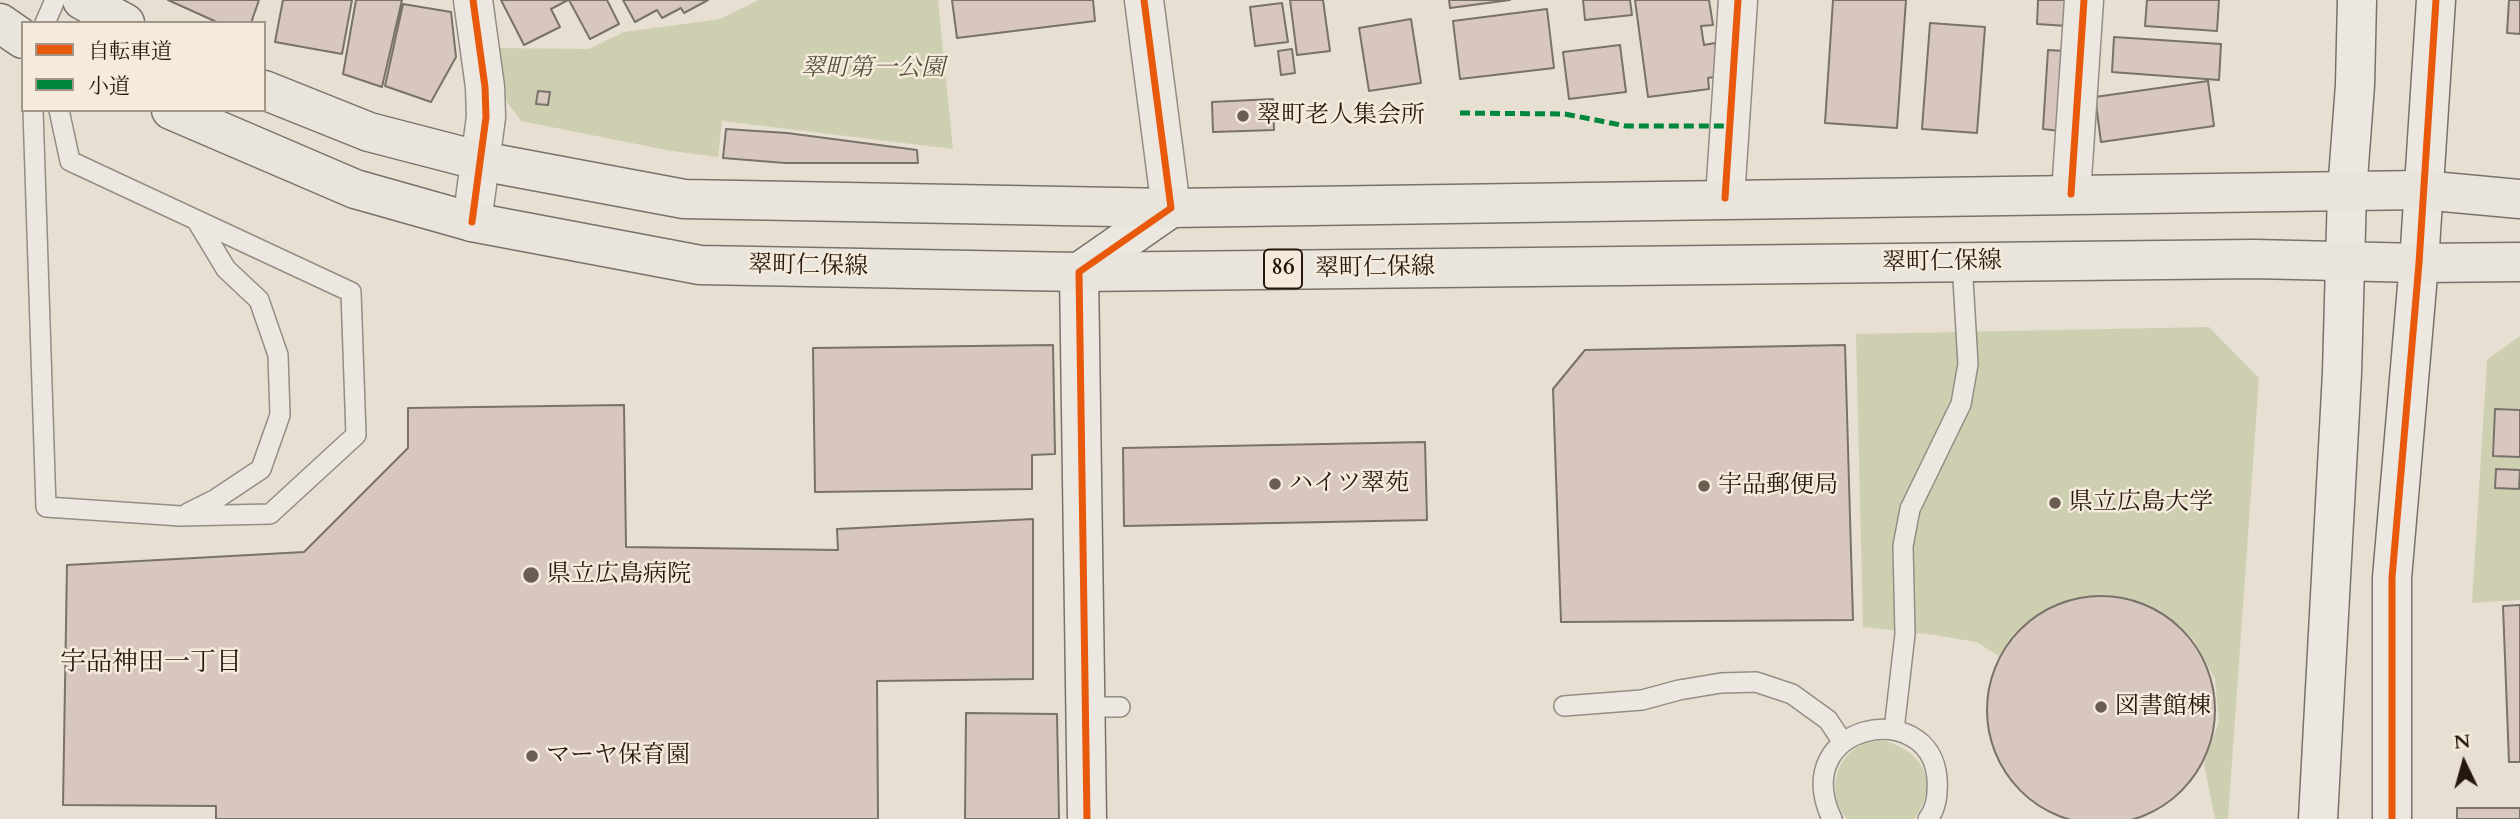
<!DOCTYPE html>
<html>
<head>
<meta charset="utf-8">
<style>
  body { margin:0 }
  #map { position:relative; width:2520px; height:819px; overflow:hidden; background:#e7dfd2; font-family:Cardo,"Noto Serif JP",serif }
  canvas { display:block }
  .legend { position:absolute; left:21px; top:21px; width:245px; height:91px; box-sizing:border-box; background:#f5ebdc; border:2px solid #a29689; margin:0; padding:9px 12px; list-style:none; font-size:21px; color:#26170d }
  .legend li { display:flex; align-items:center; gap:14px; height:35px }
  .legend b { width:35px; border:2px solid #a29689 }
  .north { position:absolute; left:2429px; top:728px; width:70px; height:70px; -webkit-text-stroke:5px #f5ebdc; paint-order:stroke; rotate:355deg; font-size:19px; font-weight:700; line-height:28px; text-align:center; color:#26170d }
  .north::after { content:''; display:block; margin:auto; width:24px; height:32px; background:#26170d; clip-path:polygon(50% 0,100% 100%,50% 72%,0 100%) }
</style>
</head>
<body>
<div id="map">
<canvas width="2520" height="819"></canvas>
<ul class="legend">
<li><b style="height:9px;background:#e8590c"></b>自転車道</li>
<li><b style="height:9px;background:#00873e"></b>小道</li>
</ul>
<div class="north">N</div>
</div>
<script>
const c = document.querySelector('canvas').getContext('2d');
c.lineJoin = 'round';
function fillPath(path, color) { c.fillStyle = color; c.fill(path, 'evenodd'); }
function stroke(path, color, width, dash) { c.strokeStyle = color; c.lineWidth = width; c.lineCap = dash ? 'butt' : 'round'; c.setLineDash(dash || []); c.stroke(path); }
function label(font, color, halo, rows, align = 'center') {
  c.font = font + ' Cardo,"Noto Serif JP",serif'; c.lineWidth = 5; c.setLineDash([]); c.textBaseline = 'middle'; c.strokeStyle = halo; c.fillStyle = color; for (const [text, x, y, turn = 0] of rows) {
    c.save(); c.translate(x, y); c.rotate((+turn || 0) * Math.PI / 180); c.textAlign = isNaN(turn) ? turn : align; if (halo) c.strokeText(text, 0, 0); c.fillText(text, 0, 0); c.restore();
  }
}
fillPath(new Path2D(`
  M759,0H938L953,149L722,121L718,157L672,151L521,121L502,95L496,48L589,49L624,32L720,19Z
  M2209,327L2259,378L2228,819H2215L2204,764L2219,721L2215,679L2193,639L2159,611L2114,599L2069,603L2022,629L1999,656L1976,642L1935,635L1863,627L1856,334Z
  M2520,336V600L2472,603L2487,360Z
  M1885,741C1924,752 1940,784 1914,819H1847C1825,794 1835,752 1868,742C1873,741 1879,741 1885,741Z`), '#cecfb1');
const building = new Path2D(`
  M168,0H259L251,23H219Z
  M283,0H352L342,54L275,42Z
  M356,0H402L382,87L343,74Z
  M501,0H568L551,9L560,27L524,45Z
  M569,0H607L619,24L590,39Z
  M623,0H708L684,13L681,8L662,18L657,10L635,22Z
  M952,0H1093L1095,21L957,38Z
  M1290,0H1323L1330,51L1297,55Z
  M1449,0H1510L1450,8Z
  M1583,0H1630L1632,15L1585,20Z
  M1635,0H1709L1713,25L1701,26L1704,45L1715,43L1720,76L1708,78L1709,89L1648,97Z
  M1833,0H1906L1897,128L1825,123Z
  M2038,0H2069L2067,26L2037,24Z
  M2147,0H2219L2217,31L2145,26Z
  M2509,0H2520V34L2507,33Z
  M1282,3L1288,42L1255,46L1250,7Z
  M403,4L451,12L456,57L431,102L385,86Z
  M1547,9L1554,68L1460,79L1453,21Z
  M1411,19L1421,83L1369,91L1359,28Z
  M1930,23L1985,27L1977,133L1922,129Z
  M2114,37L2221,44L2219,80L2112,72Z
  M1620,45L1626,92L1569,99L1563,52Z
  M1292,49L1295,73L1281,75L1278,51Z
  M2048,50L2065,51L2060,131L2043,129Z
  M2208,81L2214,126L2101,142L2095,97Z
  M538,91L550,92L548,105L536,104Z
  M1273,99L1274,130L1213,132L1212,102Z
  M726,129L787,133L917,150L918,163H785L723,158Z
  M1053,345L1055,454L1032,455V489L815,492L813,348Z
  M1845,345L1853,620L1561,622L1553,389L1585,350Z
  M624,405L626,547L838,550L837,529L1033,519V679L877,681L878,819H216V806L63,805L67,565L304,552L408,448V408Z
  M2495,409L2520,410V457L2493,456Z
  M1425,442L1427,520L1124,526L1123,448Z
  M2496,469L2520,470L2519,489L2495,488Z
  M1987 710a114 114 0 1 1 228 0a114 114 0 1 1-228 0Z
  M2520,605V762H2509L2503,606Z
  M966,713L1057,714L1059,819H965Z
  M2457,808H2520V819H2457Z`);
fillPath(building, '#d8c7bf');
stroke(building, '#78726a', 2);
const lane = new Path2D(`
  M45,23L55,0
  M33,110L46,507L181,516L270,514L356,435L351,292L70,161L59,110
  M188,513L216,499L261,469L280,415L278,355L259,300L226,269L197,221
  M1564,706L1642,700L1679,690L1721,683L1756,682L1792,694L1828,720L1842,741
  M1085,707H1120
  M1894,730L1905,634L1903,546L1910,509L1961,404L1968,364L1962,262
  M1832,819C1787,723 1930,696 1937,778C1938,792 1937,808 1928,819`);
const street = new Path2D(`
  M1144,0L1171,208
  M2071,194L2084,0
  M1725,198L1738,0
  M472,222L486,117L485,87L473,0`);
const secondary = new Path2D(`
  M1087,819L1079,272L1171,208
  M2318,819L2342,373L2347,192L2355,85L2357,0
  M2392,819V578L2419,263L2436,0`);
const primary = new Path2D(`
  M82,0L125,23
  M0,23L23,39
  M264,90L369,132L481,161L684,199L1171,208L2422,190L2520,199
  M171,110L355,189L472,222L700,265L1079,272L2254,259L2419,263L2520,262`);
stroke(lane, '#938d84', 22);
stroke(street, '#938d84', 41);
stroke(secondary, '#78726a', 41);
stroke(primary, '#78726a', 41);
stroke(lane, '#ece8e1', 19);
stroke(street, '#ece8e1', 38);
stroke(secondary, '#ece8e1', 38);
stroke(primary, '#e9e4dc', 38);
stroke(new Path2D(`
  M1460,113L1565,114L1626,126H1730`), '#00873e', 5, [10, 5]);
stroke(new Path2D(`
  M2071,194L2084,0
  M1725,198L1738,0
  M472,222L486,117L485,87L473,0
  M1087,819L1079,272L1171,208L1144,0
  M2392,819V578L2419,263L2436,0`), '#e8590c', 7);
for (const [x, y, r, color] of [
  [1243,116,7,"#6a5d52"],
  [1275,484,7,"#6a5d52"],
  [1704,486,7,"#6a5d52"],
  [2055,503,7,"#6a5d52"],
  [531,575,9,"#6a5d52"],
  [2101,707,7,"#6a5d52"],
  [532,756,7,"#6a5d52"]
]) { const dot = new Path2D(); dot.arc(x, y, r, 0, 2 * Math.PI); c.fillStyle = color; c.fill(dot); stroke(dot, '#f5ebdc', 2.5); }
for (const [x, y, w] of [
  [1283,269,38]
]) { const box = new Path2D(); box.roundRect(x - w / 2, y - 19.5, w, 39, 5); c.fillStyle = '#f5ebdc'; c.fill(box); stroke(box, '#26170d', 2); }
label('bold 23px', '#26170d', null, [
  ["86",1283,269]
]);
label('italic 24px', '#59533d', '#f5ebdc', [
  ["翠町第一公園",873,69]
]);
label('24px', '#26170d', '#f5ebdc', [
  ["翠町老人集会所",1257,116],
  ["ハイツ翠苑",1289,484],
  ["宇品郵便局",1718,486],
  ["県立広島大学",2069,503],
  ["県立広島病院",547,575],
  ["図書館棟",2115,707],
  ["マーヤ保育園",546,756]
], 'left');
label('24px', '#26170d', '#f5ebdc', [
  ["翠町仁保線",1942,263,-1],
  ["翠町仁保線",808,267,1],
  ["翠町仁保線",1375,269,-1]
]);
label('26px', '#26170d', '#f5ebdc', [
  ["宇品神田一丁目",151,664]
]);
</script>
</body>
</html>
